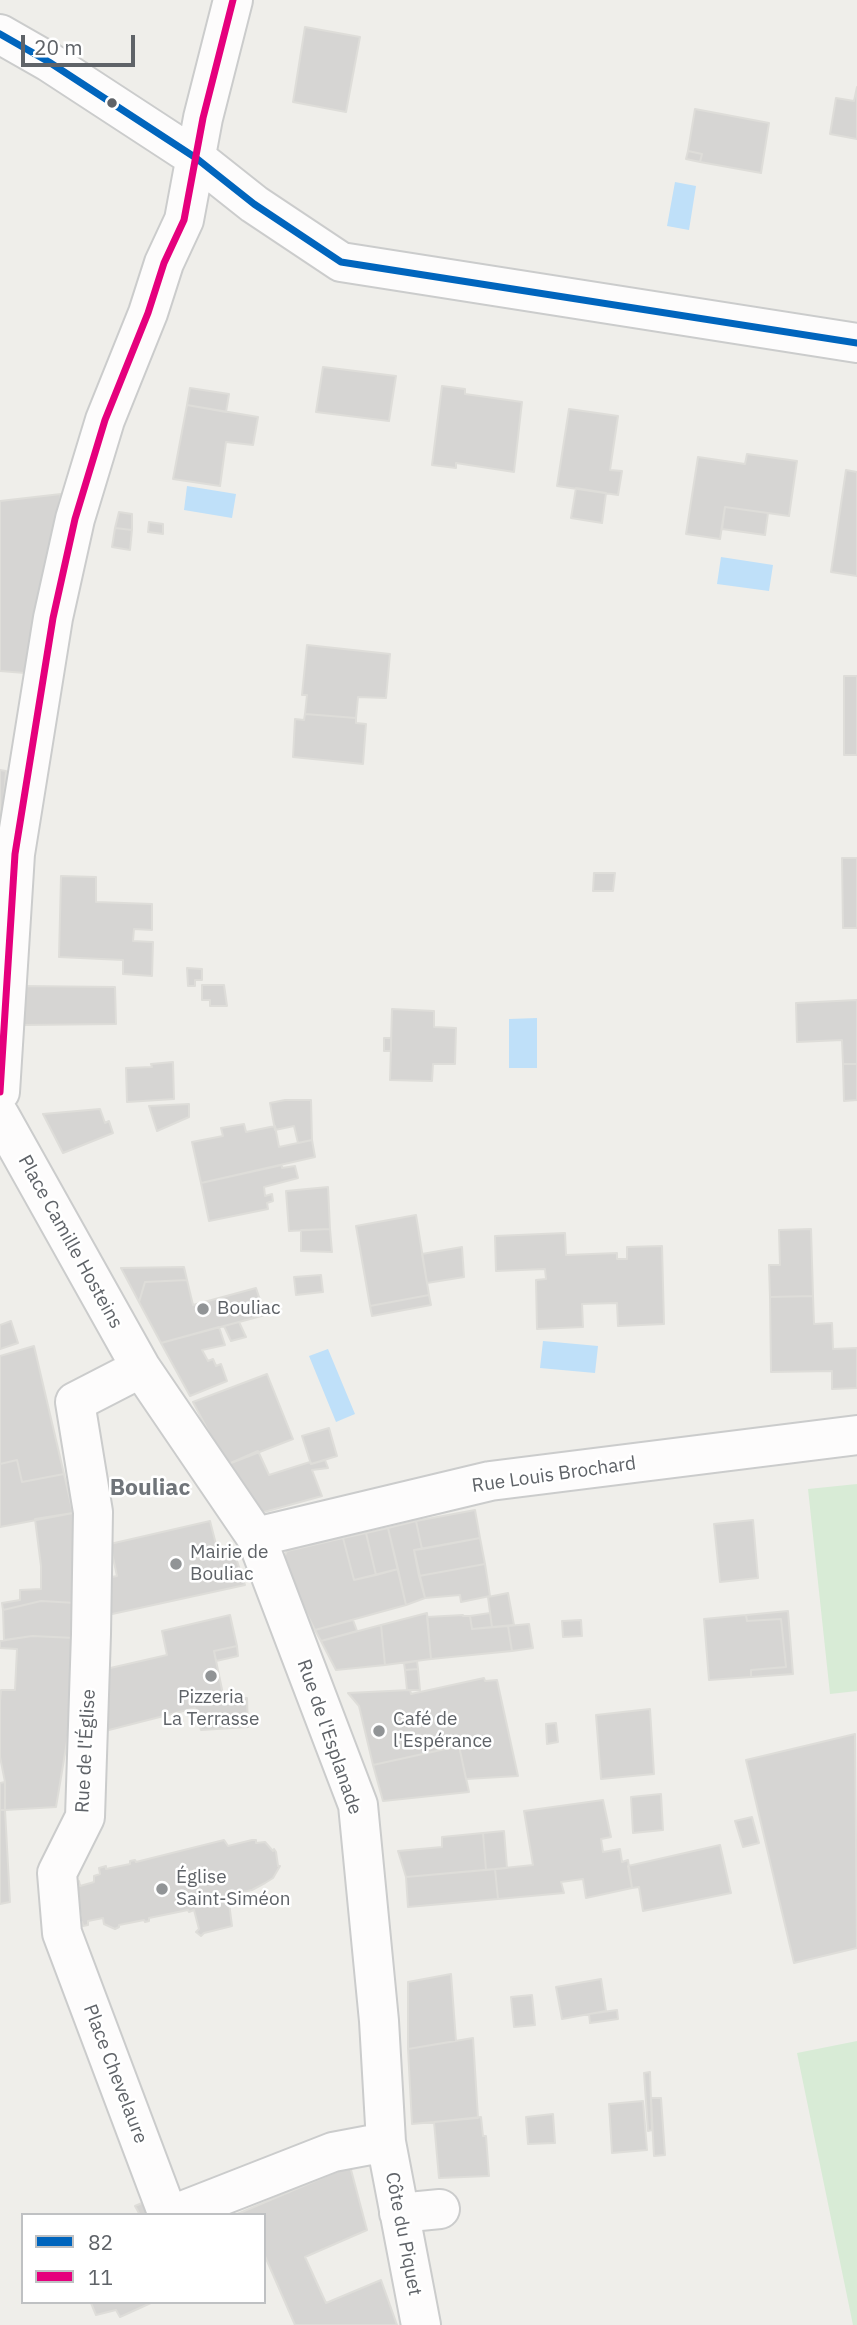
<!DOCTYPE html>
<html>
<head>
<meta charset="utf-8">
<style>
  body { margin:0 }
  #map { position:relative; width:857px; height:2325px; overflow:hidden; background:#efeeea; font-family:"IBM Plex Sans",sans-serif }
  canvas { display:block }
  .legend { position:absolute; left:21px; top:2213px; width:245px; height:91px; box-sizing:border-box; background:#fff; border:2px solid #bfc1c3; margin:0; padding:9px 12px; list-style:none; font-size:21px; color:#5f6368 }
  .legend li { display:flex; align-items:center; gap:14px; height:35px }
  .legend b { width:35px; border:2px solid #bfc1c3 }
  .scale { position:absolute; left:21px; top:35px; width:114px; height:32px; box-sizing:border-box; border:4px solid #5f6368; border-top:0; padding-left:9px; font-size:21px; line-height:24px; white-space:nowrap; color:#5f6368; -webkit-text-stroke:5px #fff; paint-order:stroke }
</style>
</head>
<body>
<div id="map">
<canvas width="857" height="2325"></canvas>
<ul class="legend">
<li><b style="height:9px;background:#0065bd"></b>82</li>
<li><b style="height:9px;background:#e5007d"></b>11</li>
</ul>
<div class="scale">20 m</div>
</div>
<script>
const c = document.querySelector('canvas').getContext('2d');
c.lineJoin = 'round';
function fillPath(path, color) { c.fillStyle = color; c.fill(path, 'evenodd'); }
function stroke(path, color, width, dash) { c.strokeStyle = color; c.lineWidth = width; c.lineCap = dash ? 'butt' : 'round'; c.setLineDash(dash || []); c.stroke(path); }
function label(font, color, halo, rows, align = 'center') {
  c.font = font + ' "IBM Plex Sans",sans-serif'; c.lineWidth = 5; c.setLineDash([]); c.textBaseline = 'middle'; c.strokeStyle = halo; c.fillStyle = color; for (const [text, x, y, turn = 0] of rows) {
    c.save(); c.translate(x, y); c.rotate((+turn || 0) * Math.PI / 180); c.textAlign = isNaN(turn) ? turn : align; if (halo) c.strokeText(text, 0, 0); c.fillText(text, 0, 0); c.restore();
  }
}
fillPath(new Path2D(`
  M857,1484V1691L830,1694L808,1489Z
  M857,2041V2325H853L797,2053Z`), '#d8ebd6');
fillPath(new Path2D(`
  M675,182L696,186L689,230L667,226Z
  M187,486L236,494L232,518L184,510Z
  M721,557L773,565L769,591L717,584Z
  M537,1018V1068H509V1019Z
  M543,1341L598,1346L595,1373L540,1368Z
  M328,1349L355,1414L336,1422L309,1356Z`), '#bfe0f9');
const building = new Path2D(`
  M305,27L360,37L346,112L293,102Z
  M857,87V139L830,134L836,98L854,101Z
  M695,109L769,123L761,173L700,162L702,154L688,151Z
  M688,151L702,154L700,162L686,159Z
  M323,367L396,376L389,421L316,412Z
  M442,386L465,389V394L522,402L514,472L456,463V468L432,465Z
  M190,388L229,394L226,412L187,405Z
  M187,405L258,417L253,445L226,442L220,486L173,479Z
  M569,409L618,416L610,470L622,471L618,495L557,486Z
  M747,454L797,461L789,516L725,507L720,539L686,534L698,457L745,464Z
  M846,470L857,472V576L831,572Z
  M576,488L606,493L602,523L571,518Z
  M61,494L25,673L0,671V501Z
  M725,507L768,513L765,535L722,529Z
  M119,512L132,514V530L115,528Z
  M149,522L163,524V534L148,532Z
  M115,528L132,530L130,550L112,547Z
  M307,645L390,654L386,698L358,697L356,718L305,714L307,695H302Z
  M844,676H857V755H844Z
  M305,714L356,718V723L366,724L363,764L293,757L295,719L304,720Z
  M0,770L6,771L0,853Z
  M842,858H857V928H843Z
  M594,873H615L613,891H593Z
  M61,876L96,877V902L152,904V930L134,929L133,941L153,942L152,976L123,974V960L59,957Z
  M187,968L202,969V980H195V986H188Z
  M202,985H224L227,1006H210V1000H202Z
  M22,986L115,987L116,1024L23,1025Z
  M857,1000V1064H843L842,1040L797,1042L796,1003Z
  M392,1009L434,1011V1027L456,1028L455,1064H433L432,1081L390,1080Z
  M384,1038H391V1051H384Z
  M173,1062L174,1099L127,1102L126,1068L152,1067L151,1064Z
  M843,1064H857V1100L844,1101Z
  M285,1100H311L312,1140L298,1143L294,1126L275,1130L270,1103Z
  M189,1104V1117L157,1131L149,1106Z
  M100,1109L105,1123L109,1121L113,1133L63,1153L43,1114Z
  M244,1124L246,1132L275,1126L279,1147L312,1140L315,1157L201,1183L192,1142L223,1136L221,1128Z
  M282,1165V1168L295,1166L298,1178L264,1187L265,1196L272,1194L273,1201L267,1203L268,1209L209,1221L201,1183Z
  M328,1187L330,1229L289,1231L286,1191Z
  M416,1215L429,1295L370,1306L356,1226Z
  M330,1229L332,1252L301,1251V1230Z
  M811,1229L813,1296L770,1297L769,1265H780L779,1230Z
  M565,1233L566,1255L617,1253V1259H627V1247L662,1246L664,1324L618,1326L617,1303L582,1304L583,1327L537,1329L536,1280L546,1279L545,1269L496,1271L495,1236Z
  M462,1247L464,1277L427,1283L422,1254Z
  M184,1267L187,1280L145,1282L139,1302L121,1268Z
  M321,1275L323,1292L296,1295L294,1277Z
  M187,1280L193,1305L256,1288L265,1315L161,1343L139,1302L145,1282Z
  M429,1295L431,1305L372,1316L370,1306Z
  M813,1296L814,1324L832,1323L833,1349L857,1348V1388L832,1389V1371L771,1372L770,1297Z
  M11,1321L18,1343L0,1349V1325Z
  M239,1322L246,1337L231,1341L224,1326Z
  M219,1327L225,1345L202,1350L208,1361L213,1359L216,1366L221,1364L227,1381L190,1396L161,1343Z
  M34,1346L64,1474L22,1482L17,1460L0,1464V1356Z
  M267,1374L293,1439L226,1465L193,1402Z
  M329,1428L337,1456L311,1464L302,1436Z
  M258,1451L269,1475L310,1462L311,1464L325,1460L328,1468L312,1470L322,1496L253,1515L226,1465Z
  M17,1460L22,1482L64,1474L73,1513L0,1527V1464Z
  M475,1510L480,1538L422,1549L416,1521Z
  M73,1513L78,1565L76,1603L41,1601L3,1610L2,1603L20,1600V1590L41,1589V1566L35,1519Z
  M753,1520L758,1578L720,1582L714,1524Z
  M210,1521L218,1552L233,1549L245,1585L103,1616L101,1579L117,1576L110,1544Z
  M416,1521L422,1549L414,1550L425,1598L406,1605L388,1528Z
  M388,1528L398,1569L376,1575L366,1533Z
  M366,1533L376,1575L354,1580L343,1538Z
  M343,1538L354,1580L398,1569L406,1605L315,1630L281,1563L287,1551Z
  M480,1538L485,1564L419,1576L414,1550Z
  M485,1564L490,1596L461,1602L460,1595L425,1598L419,1576Z
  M508,1593L514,1625L492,1627L488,1597Z
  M41,1601L76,1603L75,1638L32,1636L4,1640L3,1610Z
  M788,1611L793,1674L751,1677V1670L786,1667L781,1619L747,1621L746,1615Z
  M427,1613L431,1659L385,1665L381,1625Z
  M490,1613L492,1627L472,1629L470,1616Z
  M230,1615L237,1646L214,1651L224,1699L247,1698L248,1727L201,1730L195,1708L105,1731L106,1669L167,1655L162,1631Z
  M463,1615V1616H470L472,1629L508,1626L512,1651L431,1659L427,1617Z
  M746,1615L747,1621L781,1619L786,1667L751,1670V1677L709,1680L704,1619Z
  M353,1620L357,1631L321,1641L315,1630Z
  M581,1620L582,1636L563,1637L562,1621Z
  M529,1624L533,1648L512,1651L508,1626Z
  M381,1625L385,1665L336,1670L321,1641Z
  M32,1636L75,1638L73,1706L56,1807L5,1810V1782L0,1757V1701L1,1690H15L17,1649L0,1648V1641Z
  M237,1646L238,1656L216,1661L214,1651Z
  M417,1661L418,1669L405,1670L404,1663Z
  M418,1669L420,1690H407L405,1670Z
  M484,1678L485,1681L497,1680L518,1776L466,1779L459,1746L373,1765L359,1706L348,1693L410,1690L411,1694Z
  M650,1709L654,1774L601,1779L596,1715Z
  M556,1723L558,1742L547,1744L546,1724Z
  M855,1734L857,1948L794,1963L746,1760Z
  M459,1746L469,1792L383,1801L373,1765Z
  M5,1782V1810H0V1783Z
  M661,1794L663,1830L633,1833L631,1797Z
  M603,1800L611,1837L601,1839L603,1852L620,1849L622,1862L628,1860L632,1888L586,1898L583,1879L561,1882L564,1893L498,1899L495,1869L533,1865L524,1811Z
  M0,1810H5L10,1902L0,1904Z
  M752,1817L759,1843L743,1847L735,1821Z
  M504,1831L507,1868L486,1870L483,1833Z
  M483,1833L486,1870L406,1877L398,1851L442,1847V1837Z
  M224,1840L228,1846L252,1840H256V1843L265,1842L273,1851L274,1849L276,1852L278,1866H280L273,1878L265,1883L252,1890L228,1895L232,1926L204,1933L201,1936L196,1932L199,1929L194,1910L189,1912L188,1910L149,1918V1921L145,1922L144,1920L119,1925V1927L115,1929L104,1924L103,1918L88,1921V1925L83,1926L82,1922L78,1923L76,1917L81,1916L73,1883L79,1881L80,1886L94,1882V1876L100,1874L99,1868L106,1866V1869L130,1864V1861L135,1860L136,1862Z
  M720,1845L731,1893L643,1911L639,1887L632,1888L628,1866Z
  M495,1869L498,1899L408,1907L406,1877Z
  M451,1974L456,2041L408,2049V1982Z
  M601,1979L606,2011L562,2019L556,1987Z
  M532,1995L535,2025L514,2027L511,1997Z
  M617,2010L618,2019L590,2023L589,2014Z
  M473,2038L478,2118L412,2124L408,2049Z
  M650,2072L652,2130L648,2131L644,2073Z
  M651,2098H661L665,2155L654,2156Z
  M643,2101L647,2150L612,2153L609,2104Z
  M553,2114L555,2143L528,2144L526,2117Z
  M481,2117L483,2136H486L489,2176L439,2178L434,2122Z
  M350,2166L367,2230L305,2257L326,2303L381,2280L397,2325H295L264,2254V2215H235Z
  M149,2200L150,2215H140L135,2206Z
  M153,2302L120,2317L116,2310L96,2315L91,2303Z`);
fillPath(building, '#d6d5d3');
stroke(building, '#deddd9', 2);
const minor = new Path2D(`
  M0,34L49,62L196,158L254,204L341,262L857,343
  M0,1092L15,854L53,618L75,519L105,420L148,313L164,263L184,220L203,118L233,0
  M0,1116L141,1368L256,1537L358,1805L379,2021L386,2142L421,2325
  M141,1368L75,1402L93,1512L91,1634L85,1817L57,1873L62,1933L168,2215
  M256,1537L490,1481L857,1435
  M399,2213L440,2209
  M172,2215L333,2152L386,2142`);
stroke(minor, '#cbcccc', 42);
stroke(minor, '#fdfcfc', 38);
stroke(new Path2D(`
  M0,34L49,62L196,158L254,204L341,262L857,343`), '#0065bd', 7);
stroke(new Path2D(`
  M0,1092L15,854L53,618L75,519L105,420L148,313L164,263L184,220L203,118L233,0`), '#e5007d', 7);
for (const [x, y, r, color] of [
  [112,103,6,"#5f6368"],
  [203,1309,7,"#919496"],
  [176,1564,7,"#919496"],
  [211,1676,7,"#919496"],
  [379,1731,7,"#919496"],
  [162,1889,7,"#919496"]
]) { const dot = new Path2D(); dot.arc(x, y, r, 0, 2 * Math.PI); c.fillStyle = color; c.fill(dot); stroke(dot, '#fff', 2.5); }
label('19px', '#5f6368', '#fff', [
  ["Place Camille Hosteins",70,1242,61],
  ["Rue Louis Brochard",554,1475,-8],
  ["Rue de l'Esplanade",329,1737,71],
  ["Rue de l'Église",86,1751,-87],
  ["Place Chevelaure",115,2074,69],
  ["Côte du Piquet",403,2234,79]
]);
label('19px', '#5f6368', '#fff', [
  ["Bouliac",217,1309],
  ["Mairie de",190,1553],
  ["Bouliac",190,1575],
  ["Pizzeria",211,1698,"center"],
  ["La Terrasse",211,1720,"center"],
  ["Café de",393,1720],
  ["l'Espérance",393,1742],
  ["Église",176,1878],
  ["Saint-Siméon",176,1900]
], 'left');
label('bold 23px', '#70757a', '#fff', [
  ["Bouliac",150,1488]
]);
</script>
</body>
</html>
